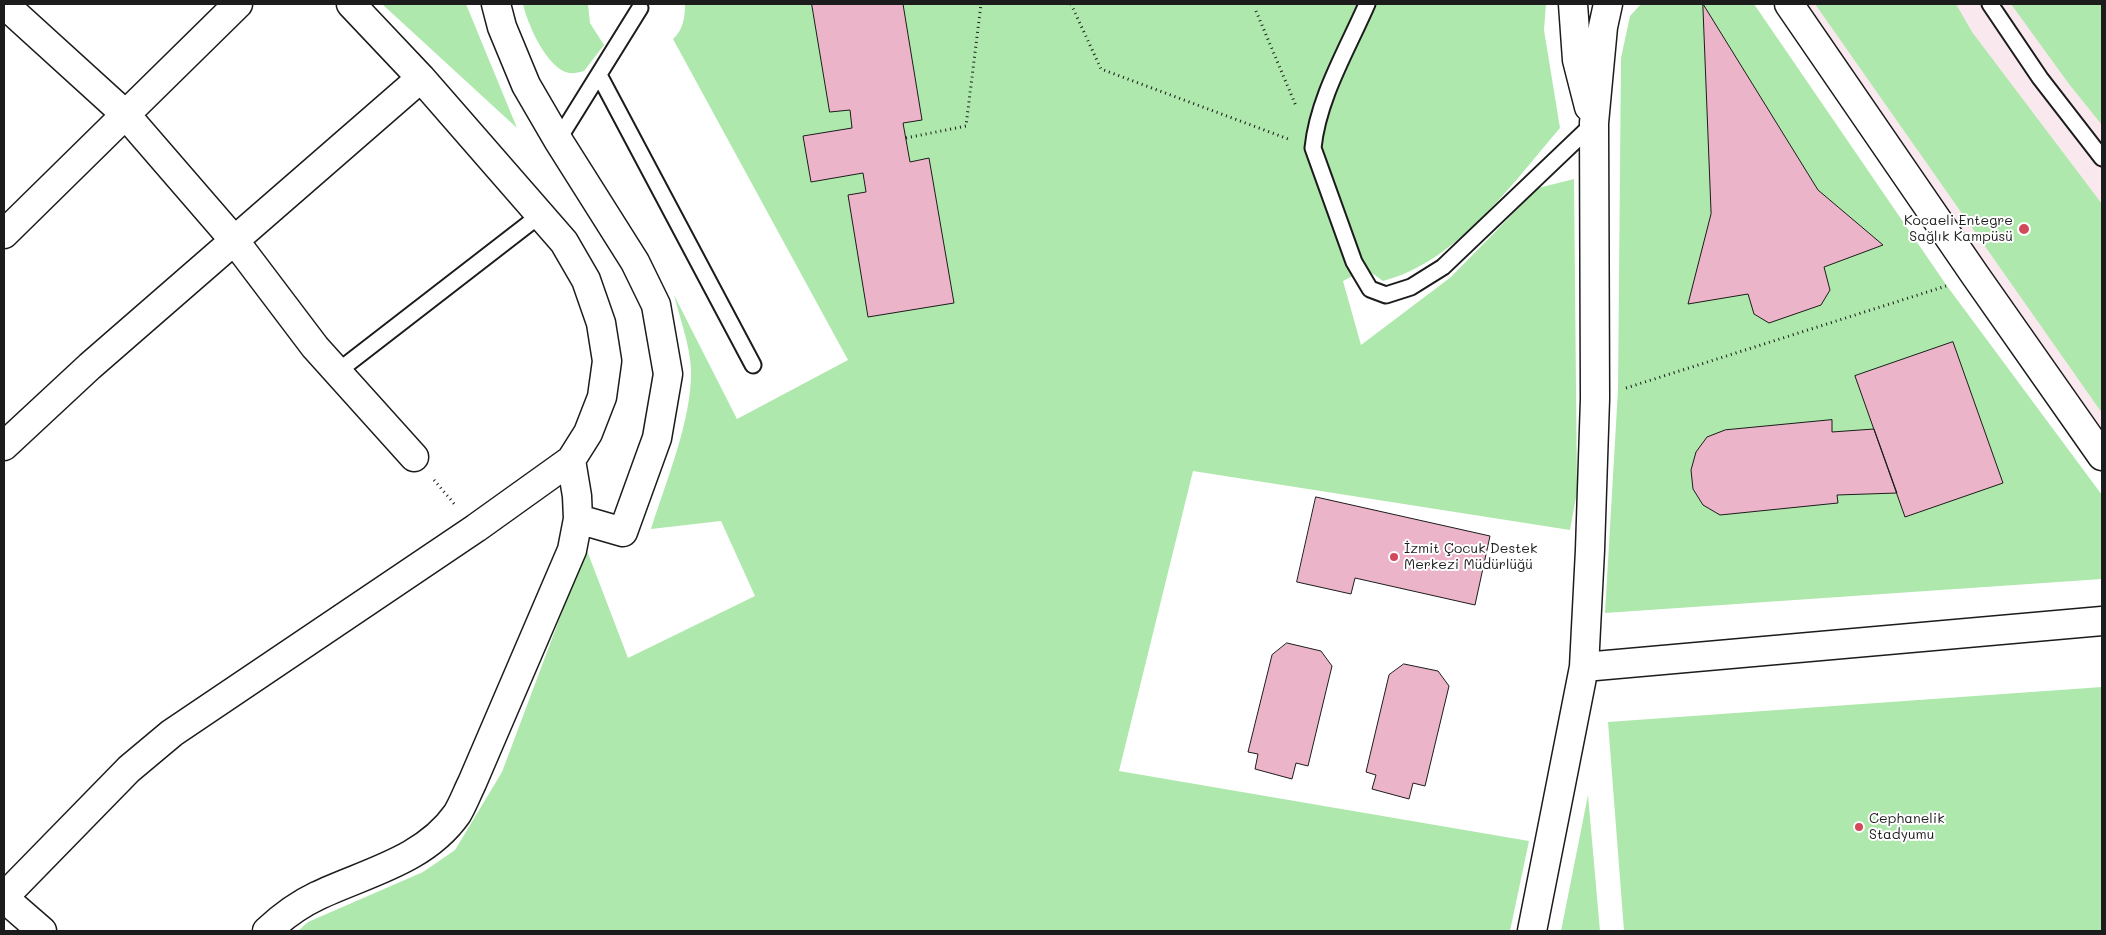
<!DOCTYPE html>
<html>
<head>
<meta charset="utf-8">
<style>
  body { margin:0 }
  #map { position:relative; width:2106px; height:935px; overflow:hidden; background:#fff; font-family:Mali,sans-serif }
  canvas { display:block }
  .frame { position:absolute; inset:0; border:5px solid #1c1c1c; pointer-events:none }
</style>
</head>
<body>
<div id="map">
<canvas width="2106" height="935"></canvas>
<div class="frame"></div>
</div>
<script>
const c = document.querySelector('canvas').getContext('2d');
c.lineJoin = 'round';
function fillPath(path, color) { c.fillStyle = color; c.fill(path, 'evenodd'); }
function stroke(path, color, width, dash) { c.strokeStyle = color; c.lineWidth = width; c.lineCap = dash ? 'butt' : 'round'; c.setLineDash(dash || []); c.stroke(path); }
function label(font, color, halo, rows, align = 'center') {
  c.font = font + ' Mali,sans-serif'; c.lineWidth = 4; c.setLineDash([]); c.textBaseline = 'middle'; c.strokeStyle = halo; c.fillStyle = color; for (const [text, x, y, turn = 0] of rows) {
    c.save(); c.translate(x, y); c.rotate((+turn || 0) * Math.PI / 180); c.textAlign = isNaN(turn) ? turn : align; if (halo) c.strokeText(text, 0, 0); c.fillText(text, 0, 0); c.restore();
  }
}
fillPath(new Path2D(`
  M1790,4H2102V454Z`), '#f9e8ee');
fillPath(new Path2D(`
  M382,4H466L517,128Z
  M523,4H588L590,23L604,45L584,71C580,72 573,74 569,73C547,69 527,23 523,4Z
  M685,4H1546L1544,30L1560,128C1512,184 1457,262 1383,281L1366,269L1343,281L1361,345L1451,277L1538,188L1574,179L1577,492L1570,530L1193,471L1119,771L1529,841L1510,931H298L308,922L423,872L455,850L502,772L586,548L628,658L755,596L721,521L651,529C666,481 692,420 691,370C690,345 680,319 674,295L737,419L848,360L673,39C683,30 685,18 685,4Z
  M1641,4H1754L1947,286L2102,495V579L1605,613L1618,390L1621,58L1630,16Z
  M1815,4H1956L1972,32L2102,204V413Z
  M2011,4H2102V125L2069,84Z
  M2102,687V931H1624L1608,722Z
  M1588,795L1600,931H1561Z`), '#afe8ad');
const building = new Path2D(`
  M812,4H903L922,120L903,123L910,162L929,158L954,303L868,317L848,195L866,192L863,173L811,182L803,136L852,128L850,110L830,112Z
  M1703,4L1818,190L1883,245L1824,267L1830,290L1821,305L1769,323L1754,314L1748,294L1688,304L1711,214Z
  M1953,342L2003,483L1905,517L1855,376Z
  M1832,420V432L1874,429L1897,493L1837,495L1838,503L1720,515L1703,505L1693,489L1691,470L1696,452L1707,437L1725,430Z
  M1316,497L1490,536L1475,605L1355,578L1351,594L1297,582Z
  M1287,643L1321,651L1332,666L1308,766L1296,763L1292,779L1255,769L1258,754L1248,752L1272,655Z
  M1404,664L1438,671L1449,686L1425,786L1413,783L1409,799L1372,789L1376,775L1366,772L1389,675Z`);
fillPath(building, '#ecb4c8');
stroke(building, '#1c1c1c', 1);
const service = new Path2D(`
  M1367,4C1347,50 1318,98 1313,148L1354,262L1370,289L1386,295L1411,287L1443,267L1594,123
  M1990,4L2040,78L2102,158
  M599,75L753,365
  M558,140L640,8
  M337,372L540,215`);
const minor = new Path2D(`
  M4,4L125,114L234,240L315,347L414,457
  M496,4L502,27L526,85L558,140L635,262L656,305L668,374L657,438L623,532L578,519
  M1573,4L1577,60L1589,107
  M1789,4L1975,275L2102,456
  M4,234L238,4
  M4,446L90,366L421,78
  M1584,667L2102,621
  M4,897L129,769L172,733L476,528L571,460L588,433L602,397L607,361L601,323L586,280L564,242L421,78L351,4
  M4,898L42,931
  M267,931C282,917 298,905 317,896C365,873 424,861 457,814C463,804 467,793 472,783L572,550L578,519L577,496L571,460
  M1532,931L1584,667L1590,550L1595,399L1594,123L1603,27L1608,4`);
stroke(service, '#1c1c1c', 19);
stroke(minor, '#1c1c1c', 31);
stroke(new Path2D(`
  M1071,4L1101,69L1291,140
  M1256,11L1296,106
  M906,138L966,126L981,4
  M1626,388L1946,286
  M434,480L456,506`), '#1c1c1c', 3, [1, 4]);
stroke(service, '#fff', 15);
stroke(minor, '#fff', 28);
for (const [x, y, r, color] of [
  [2024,229,6,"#d1495b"],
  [1394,557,5,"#d1495b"],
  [1859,827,5,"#d1495b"]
]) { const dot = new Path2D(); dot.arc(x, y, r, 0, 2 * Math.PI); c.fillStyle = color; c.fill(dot); stroke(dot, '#fff', 2); }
label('14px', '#1c1c1c', '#fff', [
  ["Kocaeli Entegre",2013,221,"right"],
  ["Sağlık Kampüsü",2013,237,"right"],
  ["İzmit Çocuk Destek",1404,549],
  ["Merkezi Müdürlüğü",1404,565],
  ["Cephanelik",1869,819],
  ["Stadyumu",1869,835]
], 'left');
</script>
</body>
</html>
